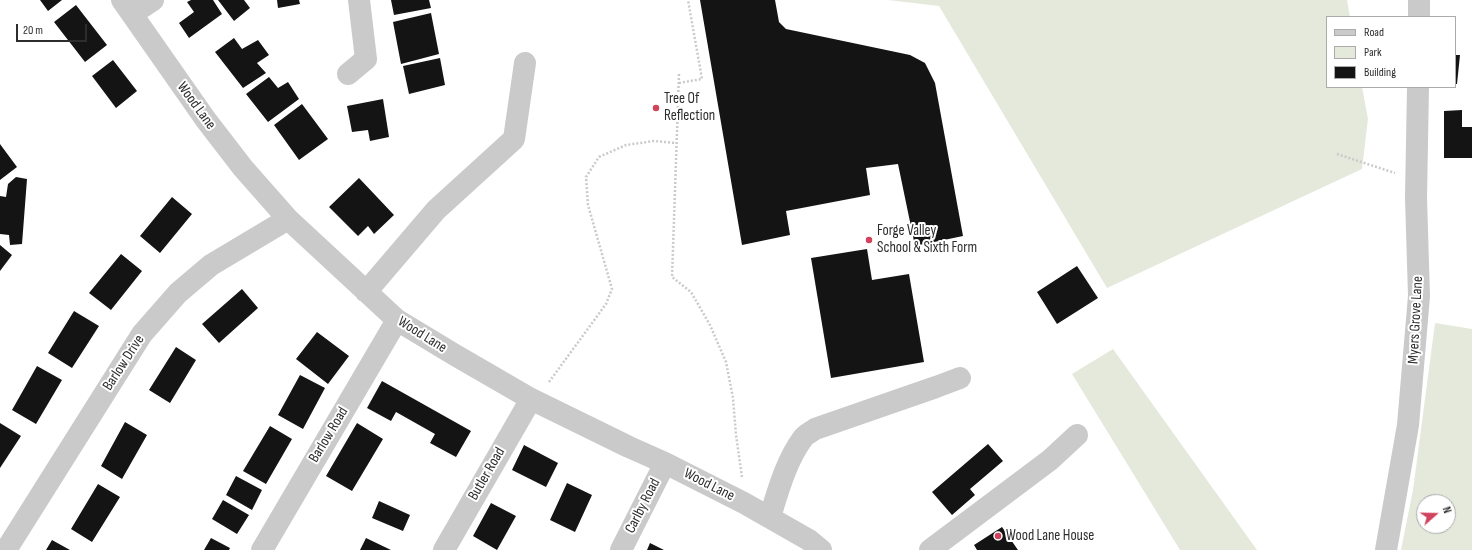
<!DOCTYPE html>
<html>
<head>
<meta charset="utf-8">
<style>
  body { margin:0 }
  #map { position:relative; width:1472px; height:550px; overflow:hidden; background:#fff; font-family:"Sofia Sans Condensed",sans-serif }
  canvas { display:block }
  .legend { position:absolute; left:1326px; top:16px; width:130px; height:72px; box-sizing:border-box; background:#fff; border:1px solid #ababab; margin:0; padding:5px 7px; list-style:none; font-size:12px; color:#2d2d2d }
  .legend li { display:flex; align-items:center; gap:8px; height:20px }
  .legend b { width:20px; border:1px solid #ababab }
  .north { position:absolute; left:1416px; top:494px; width:40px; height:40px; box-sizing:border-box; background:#fff; border:1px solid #ababab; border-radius:50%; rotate:70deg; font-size:11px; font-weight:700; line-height:16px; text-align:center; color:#2d2d2d }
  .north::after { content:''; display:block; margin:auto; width:14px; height:18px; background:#d0435d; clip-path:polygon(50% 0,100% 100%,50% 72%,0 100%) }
  .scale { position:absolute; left:16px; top:24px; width:71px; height:18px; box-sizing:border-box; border:2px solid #2d2d2d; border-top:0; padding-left:5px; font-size:12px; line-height:14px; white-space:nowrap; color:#2d2d2d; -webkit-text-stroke:3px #fff; paint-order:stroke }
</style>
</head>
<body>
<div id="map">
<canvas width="1472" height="550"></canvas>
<ul class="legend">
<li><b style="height:5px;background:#cacaca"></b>Road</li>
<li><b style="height:11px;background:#e4e9dc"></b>Park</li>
<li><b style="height:11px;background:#141414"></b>Building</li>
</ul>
<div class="north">N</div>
<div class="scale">20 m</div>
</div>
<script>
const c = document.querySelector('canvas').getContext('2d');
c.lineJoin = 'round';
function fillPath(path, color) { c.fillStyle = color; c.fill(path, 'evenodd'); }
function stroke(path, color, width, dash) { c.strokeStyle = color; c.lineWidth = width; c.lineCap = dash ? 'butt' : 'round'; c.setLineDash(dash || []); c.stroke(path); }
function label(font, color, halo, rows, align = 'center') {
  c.font = font + ' "Sofia Sans Condensed",sans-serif'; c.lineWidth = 4; c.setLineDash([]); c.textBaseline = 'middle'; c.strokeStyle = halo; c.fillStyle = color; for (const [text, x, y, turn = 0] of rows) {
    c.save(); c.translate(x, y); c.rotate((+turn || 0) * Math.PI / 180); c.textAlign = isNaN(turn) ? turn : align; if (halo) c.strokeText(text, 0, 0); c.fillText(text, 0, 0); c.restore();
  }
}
fillPath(new Path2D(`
  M888,0H1347L1350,17H1327V87H1362L1368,119L1362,169L1107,288L939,6Z
  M1435,323L1472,329V550H1401L1413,490ZM1424,502H1448V526H1424Z
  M1113,349L1257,550H1180L1072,374Z`), '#e4e9dc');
fillPath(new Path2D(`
  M40,0H62L48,11Z
  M191,0H213L222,14L189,38L179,23L194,12L187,2Z
  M218,0H244L250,8L234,21Z
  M277,0H299L300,4L278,8Z
  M391,0H429L431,8L394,15Z
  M700,0H775L779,22L786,29L910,55L925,63L935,83L963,236L915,246L898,164L866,168L870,195L786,211L790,235L742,245Z
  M76,5L107,45L85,62L54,22Z
  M431,13L439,54L401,64L393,22Z
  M234,38L242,49L258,40L269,55L257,63L266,73L243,88L215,52Z
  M1455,55H1460L1457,84H1455Z
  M440,58L445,85L409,94L403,66Z
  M113,60L137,91L116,108L92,76Z
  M269,77L278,88L288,82L299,99L268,122L246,94Z
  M383,99L389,137L370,141L368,130L352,132L347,106Z
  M302,104L328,139L299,160L274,125Z
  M1462,110V127H1472V158H1444V111Z
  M0,144L17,167L0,180Z
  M16,177L27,179L22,244L10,245L9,235L0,234V196L6,197L8,184Z
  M359,178L394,215L374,234L368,226L358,236L329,207Z
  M172,197L192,214L160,253L140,236Z
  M0,245L12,255L0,271Z
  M867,249L872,280L909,274L924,362L831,378L811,258Z
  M121,254L142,271L111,310L89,293Z
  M1077,266L1098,298L1057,324L1037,292Z
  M242,289L258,308L219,343L202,324Z
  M74,311L99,326L72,368L48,353Z
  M317,332L349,356L328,384L296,359Z
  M176,347L196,360L170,403L149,390Z
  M37,366L62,380L36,424L12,410Z
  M300,375L325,388L303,429L278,415Z
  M382,381L471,431L456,457L430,443L435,434L396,412L391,421L367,408Z
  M125,422L147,435L122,479L101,466Z
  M0,423L21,436L0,468Z
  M357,423L383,439L352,491L326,476Z
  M270,426L292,439L266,484L243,471Z
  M988,444L1003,461L970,489L975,495L952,515L932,492Z
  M524,445L558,463L546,487L512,470Z
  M236,476L262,490L252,510L226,495Z
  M567,483L592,495L575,532L550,520Z
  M98,484L120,497L92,542L71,529Z
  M223,500L249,515L237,534L212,519Z
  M379,501L410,515L403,531L372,518Z
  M491,503L516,516L497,550L473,536Z
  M1002,527L1018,550H977L974,545Z
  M211,538L230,548L229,550H204Z
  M366,538L391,550H360Z
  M52,540L70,550H46Z
  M650,543L664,550H647Z`), '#141414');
stroke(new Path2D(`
  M679,74L672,277L691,292L710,325L726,362L733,398L736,435L742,477
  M679,83L702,79L688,0
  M1337,154L1395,173
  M549,382L606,304L612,289L588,205L586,177L599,157L626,145L654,141L676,143`), '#cacaca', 2.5, [2, 2]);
stroke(new Path2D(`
  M122,0L206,120L243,168L288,219L397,320L455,355L531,399L629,447L665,463L744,503L809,540L821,550
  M1419,0V17
  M132,14L153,0
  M348,74L366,59L359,0
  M366,292L436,210L514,139L525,63
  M770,517C778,491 786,461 803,438C806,434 811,432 815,429L936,387L960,378
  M6,550L142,334L178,293L211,265L288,219
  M262,550L397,320
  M444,550L531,399
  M621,550L665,463
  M930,550L1050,460L1077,435
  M1386,550L1408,425L1419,296L1416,198L1418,87`), '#cacaca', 22);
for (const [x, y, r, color] of [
  [656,108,4,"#d0435d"],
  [869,240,4,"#d0435d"],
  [998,536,4,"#d0435d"]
]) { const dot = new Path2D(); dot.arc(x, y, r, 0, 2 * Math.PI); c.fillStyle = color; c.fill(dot); stroke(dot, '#fff', 1.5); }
label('15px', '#2d2d2d', '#fff', [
  ["Tree Of",664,99],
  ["Reflection",664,116],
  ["Forge Valley",877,231],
  ["School & Sixth Form",877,248],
  ["Wood Lane House",1006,536]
], 'left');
label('15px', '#2d2d2d', '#fff', [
  ["Wood Lane",196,106,54],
  ["Myers Grove Lane",1416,320,-87],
  ["Wood Lane",422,335,32],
  ["Barlow Drive",124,363,-57],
  ["Barlow Road",329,435,-59],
  ["Butler Road",487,474,-60],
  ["Wood Lane",709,485,27],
  ["Carlby Road",643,506,-63]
]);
</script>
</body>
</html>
